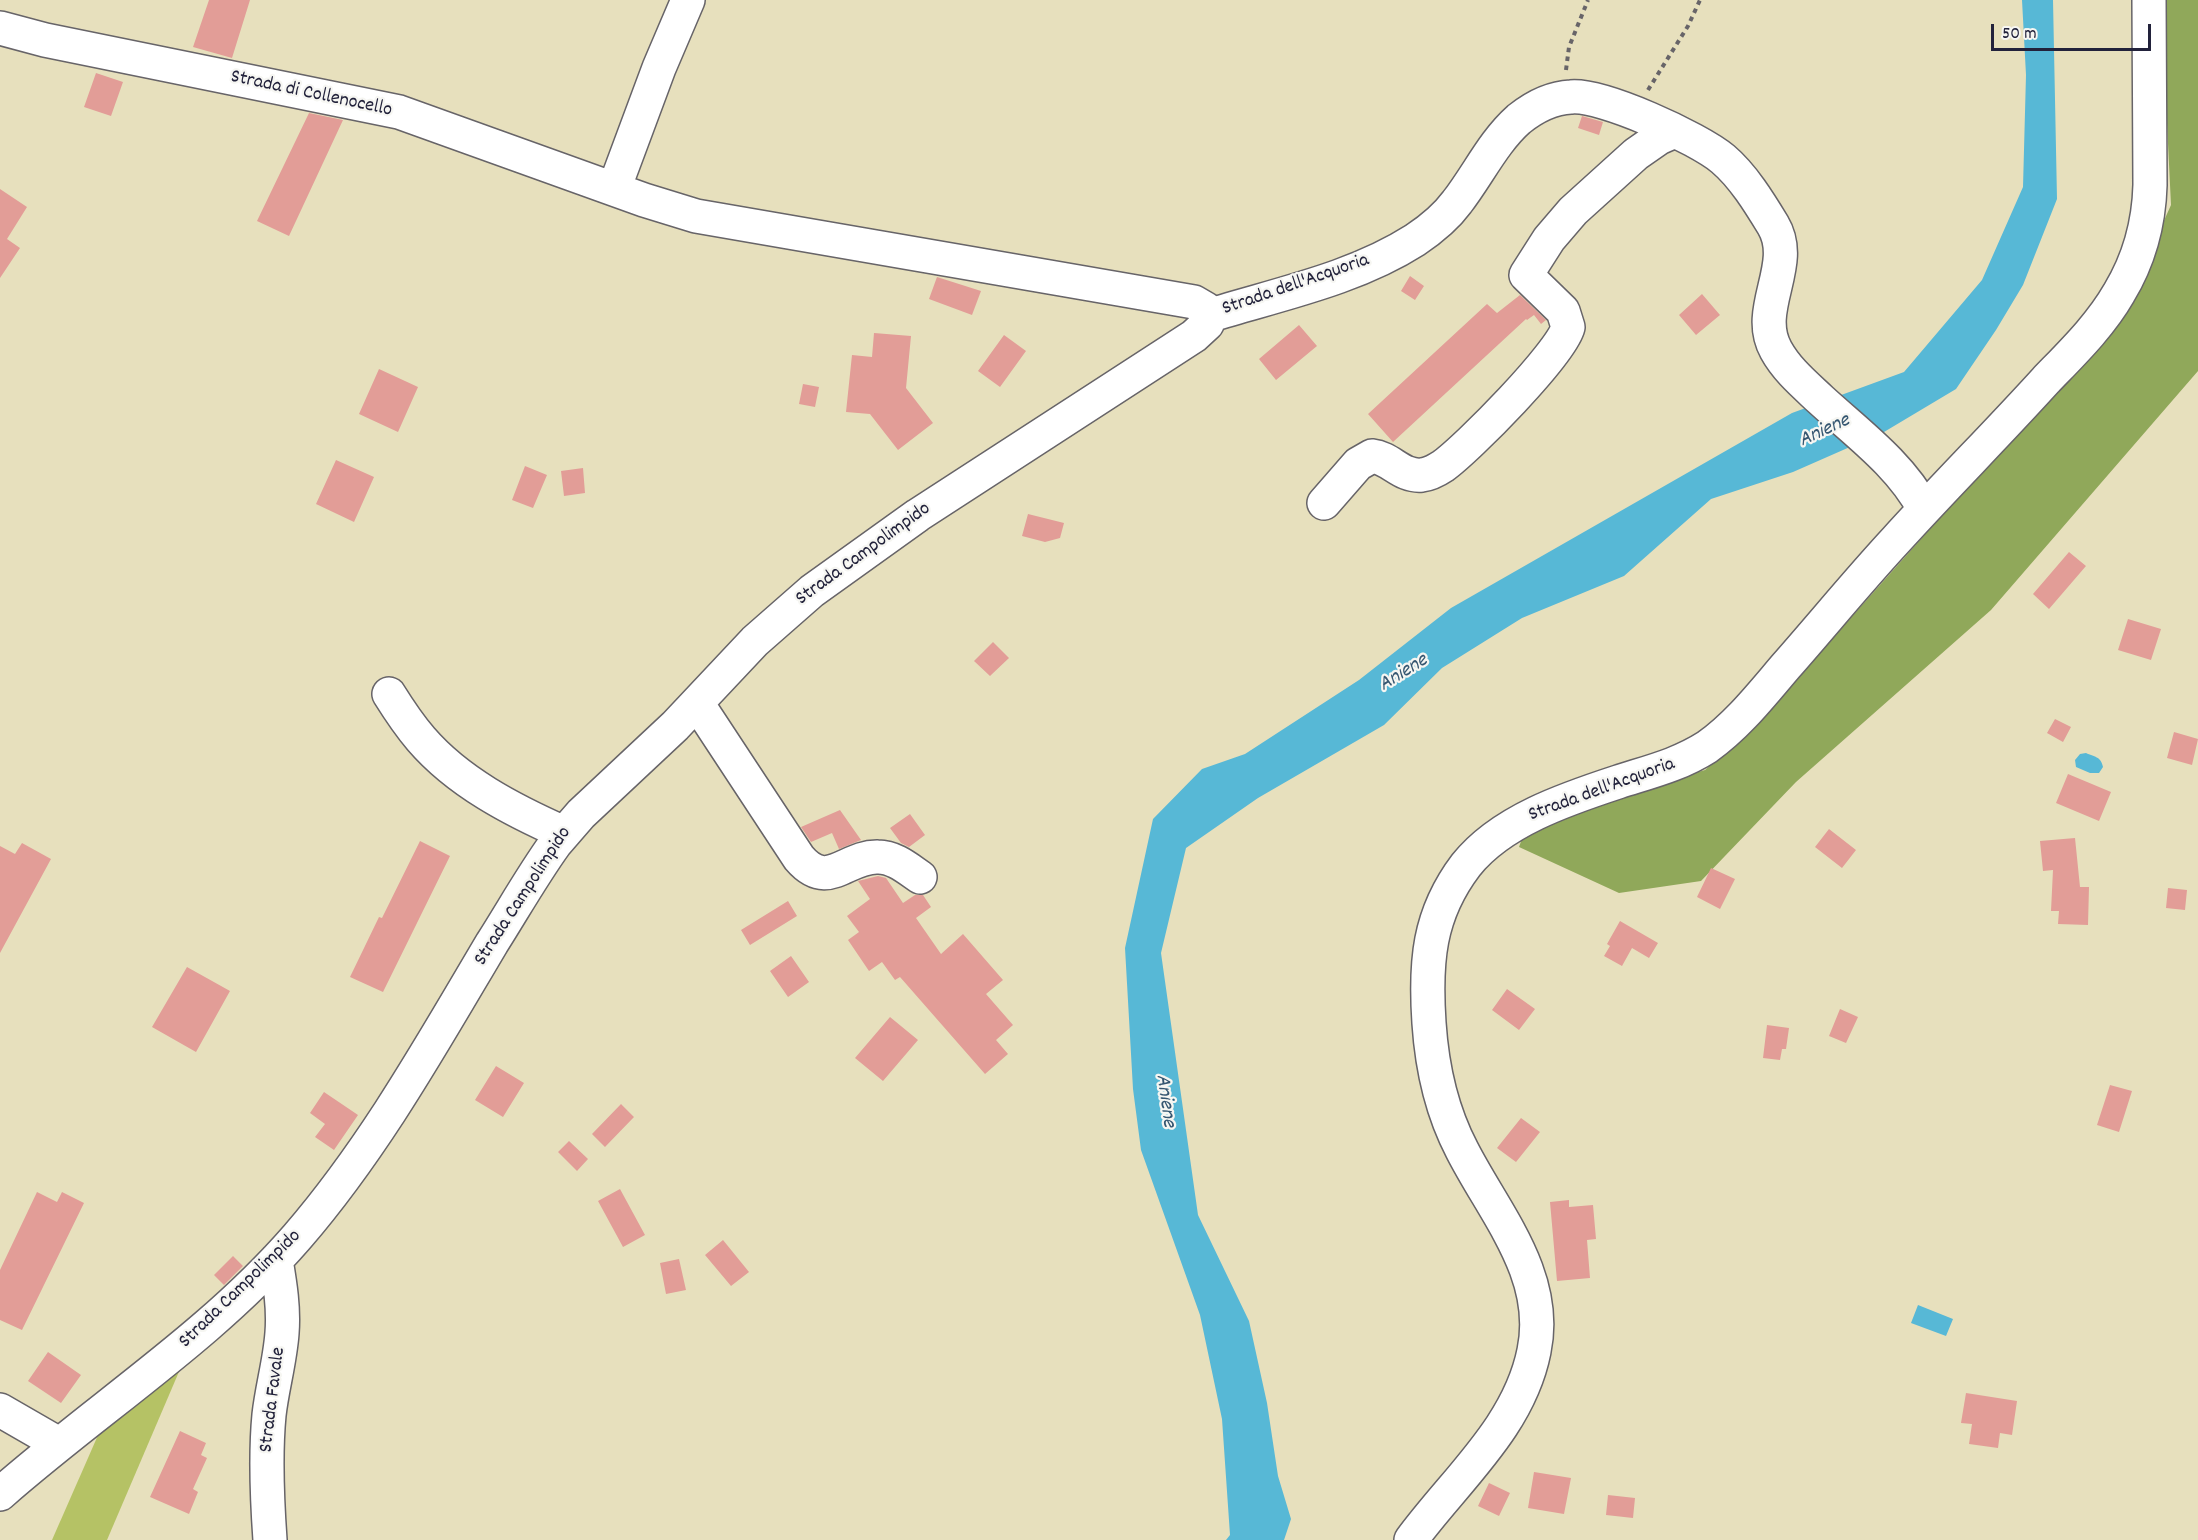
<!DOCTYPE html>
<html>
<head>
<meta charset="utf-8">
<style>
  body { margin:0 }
  #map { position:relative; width:2198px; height:1540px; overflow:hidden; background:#e7e0bd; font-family:Dekko,sans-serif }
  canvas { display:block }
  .scale { position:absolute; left:1991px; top:24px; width:160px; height:27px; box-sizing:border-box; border:3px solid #22223b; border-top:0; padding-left:8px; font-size:18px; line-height:21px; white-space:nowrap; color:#22223b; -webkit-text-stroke:4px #f6f6f2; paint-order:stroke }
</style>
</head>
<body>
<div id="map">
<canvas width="2198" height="1540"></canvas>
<div class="scale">50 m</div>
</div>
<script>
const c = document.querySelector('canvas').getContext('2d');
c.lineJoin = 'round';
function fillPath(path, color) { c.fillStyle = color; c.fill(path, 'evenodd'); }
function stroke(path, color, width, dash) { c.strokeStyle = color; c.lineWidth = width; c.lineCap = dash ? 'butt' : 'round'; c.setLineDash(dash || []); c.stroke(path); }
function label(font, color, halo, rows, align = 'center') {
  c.font = font + ' Dekko,sans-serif'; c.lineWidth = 4.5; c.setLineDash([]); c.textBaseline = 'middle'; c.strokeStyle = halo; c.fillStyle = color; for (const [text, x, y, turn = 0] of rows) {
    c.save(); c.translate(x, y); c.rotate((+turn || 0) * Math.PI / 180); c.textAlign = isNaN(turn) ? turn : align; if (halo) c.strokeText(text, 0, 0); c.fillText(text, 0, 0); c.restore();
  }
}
fillPath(new Path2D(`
  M184,1360L107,1540H52L106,1417Z`), '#b5c265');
fillPath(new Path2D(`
  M2161,0H2198V371L1991,610L1796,782L1701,881L1619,893L1519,847L1528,822L1705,770L1757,723L2084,356L2127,303L2171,205Z`), '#90a85a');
fillPath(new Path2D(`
  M2022,0H2053L2057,199L2023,285L1996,330L1956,389L1884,432L1793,472L1711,499L1624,576L1522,618L1442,668L1384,725L1258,798L1186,848L1161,953L1198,1215L1249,1321L1267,1403L1278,1476L1291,1519L1284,1540H1226L1230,1535L1222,1419L1200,1315L1141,1150L1133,1089L1125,948L1153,819L1202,769L1245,754L1359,680L1451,608L1792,413L1904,372L1982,280L2023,187L2026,75Z
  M2086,753C2094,757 2101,756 2103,767L2099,773H2090L2076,767L2075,760L2080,754Z
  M1918,1305L1953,1319L1946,1336L1911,1323Z`), '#57b8d6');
fillPath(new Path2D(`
  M209,0H250L232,58L193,47Z
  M96,73L123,82L111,116L84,107Z
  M309,113L343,120L289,236L257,221Z
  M1582,116L1603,122L1599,135L1578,128Z
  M0,189L27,207L7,239L20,248L0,278Z
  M1410,276L1424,286L1415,300L1401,291Z
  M937,277L981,291L972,315L929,299Z
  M1702,294L1720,315L1696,335L1679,315Z
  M1520,295L1546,320L1541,324L1534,315L1527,320L1526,319L1393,442L1368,414L1487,304L1497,313Z
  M1299,325L1317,346L1276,380L1259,359Z
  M874,333L911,336L906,388L933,423L898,450L870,414L846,412L852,355L872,357Z
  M1004,335L1026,351L1000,387L978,371Z
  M379,369L418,387L398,432L359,414Z
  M803,384L819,387L815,407L799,404Z
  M336,460L374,477L354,522L316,504Z
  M525,466L547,475L533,508L512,500Z
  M583,468L585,493L564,496L561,471Z
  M1028,514L1064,523L1060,538L1045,542L1022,536Z
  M2069,552L2086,566L2049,609L2033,594Z
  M2128,619L2161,629L2151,660L2118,650Z
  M993,642L1009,658L990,676L974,661Z
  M2055,719L2071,727L2063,742L2047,733Z
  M2174,732L2198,739L2192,765L2167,758Z
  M2068,774L2111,792L2099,821L2056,803Z
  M840,810L861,840L839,849L832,833L811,842L801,827Z
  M910,814L925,835L909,847L901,843L890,828Z
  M1829,829L1856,850L1842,868L1815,847Z
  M2075,838L2080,887H2089L2088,925L2058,924L2059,911H2051L2053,870L2043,871L2040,841Z
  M420,841L450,856L383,992L350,977L379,917L382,918Z
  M22,843L51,859L0,953V846L15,854Z
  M1711,868L1735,879L1720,909L1697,897Z
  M878,876L886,878L903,903L915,895H923L931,907L916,918L941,954L963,934L1003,980L986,994L1013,1025L996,1040L1008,1054L985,1074L900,977L895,980L882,962L869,971L848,940L859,932L847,916L870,899L858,881Z
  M2168,888L2187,890L2185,910L2166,908Z
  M788,901L797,916L750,945L741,930Z
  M1620,921L1658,943L1649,958L1632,948L1622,966L1604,956L1610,946L1607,944Z
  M791,956L809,982L788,997L770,971Z
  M187,967L230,991L196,1052L152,1027Z
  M1507,989L1535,1009L1519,1030L1492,1010Z
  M1840,1009L1858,1017L1846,1043L1829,1036Z
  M890,1017L918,1040L883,1081L855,1058Z
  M1767,1025L1789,1028L1786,1049H1782L1780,1060L1763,1058Z
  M496,1066L524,1083L503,1117L475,1100Z
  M2110,1085L2132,1091L2119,1132L2097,1125Z
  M324,1092L358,1115L334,1150L315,1137L325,1124L310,1113Z
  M621,1104L634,1117L605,1147L592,1134Z
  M1521,1118L1540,1132L1516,1162L1497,1148Z
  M569,1141L588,1159L577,1171L558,1152Z
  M620,1189L645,1235L623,1247L598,1201Z
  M37,1192L57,1202L62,1192L84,1203L22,1330L0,1320V1270Z
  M1569,1200V1207L1593,1205L1596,1239L1587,1240L1590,1278L1557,1281L1550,1202Z
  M723,1240L749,1272L731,1286L705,1255Z
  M233,1256L243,1266L224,1285L214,1275Z
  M679,1259L686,1290L666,1294L660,1263Z
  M48,1352L81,1375L61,1403L28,1381Z
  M1966,1393L2017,1401L2012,1435L2000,1433L1998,1448L1969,1444L1972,1424L1961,1423Z
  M180,1431L206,1443L201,1455L207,1458L193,1489L198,1492L189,1514L150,1497Z
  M1534,1472L1571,1478L1564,1514L1528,1508Z
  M1489,1483L1510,1493L1499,1516L1478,1506Z
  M1608,1495L1635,1498L1633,1518L1606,1515Z`), '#e29d97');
const minor = new Path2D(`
  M0,28L45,40L399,112L644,200L696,216L1194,302L1206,309L1211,315
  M614,189L659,68L688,0
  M1211,315C1279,294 1354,279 1415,240C1430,230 1446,217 1457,202C1478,175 1493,142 1519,119C1534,107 1551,98 1571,97C1602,94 1698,138 1723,159C1743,176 1759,202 1773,225C1797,265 1753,309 1776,350C1787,370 1804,384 1821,400C1857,433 1901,465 1924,509
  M1324,503L1358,464L1372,456C1391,458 1401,477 1422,475C1429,474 1437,470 1443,466C1467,449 1562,353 1568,327L1563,311L1526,275L1549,239L1573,211L1636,154L1659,138L1675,131
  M389,694C399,710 409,725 421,739C458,782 512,810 564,833
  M697,703L799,858C828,892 846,856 878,857C894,857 907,868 920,877
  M0,1410L59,1444
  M0,1494C99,1407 210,1337 297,1237C374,1148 432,1044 492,943C513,910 532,876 555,844L581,814L675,726L755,641L812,591L918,515L1194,336L1207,324L1211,315
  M270,1540C267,1498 265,1457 269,1415C272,1388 280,1361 282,1333C284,1308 280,1284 276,1260
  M1411,1540C1455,1480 1519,1427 1534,1351C1550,1275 1494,1213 1462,1150C1441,1110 1432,1068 1429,1023C1425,963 1428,915 1466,865C1501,821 1566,799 1618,782C1649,772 1679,765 1707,747C1738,725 1762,694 1786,666C1823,624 1858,581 1896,540C1945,486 1997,434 2046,380C2072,353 2100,326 2119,293C2139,260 2149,223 2150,185L2149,0`);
stroke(minor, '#676468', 36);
stroke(new Path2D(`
  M1566,70L1569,47L1588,0
  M1648,90L1688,26L1700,0`), '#676468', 4, [4.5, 4.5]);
stroke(minor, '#fff', 33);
label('20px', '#22223b', '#f6f6f2', [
  ["Strada di Collenocello",311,95,12],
  ["Strada dell'Acquoria",1296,286,-19],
  ["Strada Campolimpido",864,555,-36],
  ["Strada dell'Acquoria",1602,791,-20],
  ["Strada Campolimpido",524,897,-57],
  ["Strada Campolimpido",241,1290,-44],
  ["Strada Favale",274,1400,-83]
]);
label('italic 21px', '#355671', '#f6f6f2', [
  ["Aniene",1825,432,-25],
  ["Aniene",1404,674,-32],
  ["Aniene",1164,1101,82]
]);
</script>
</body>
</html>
